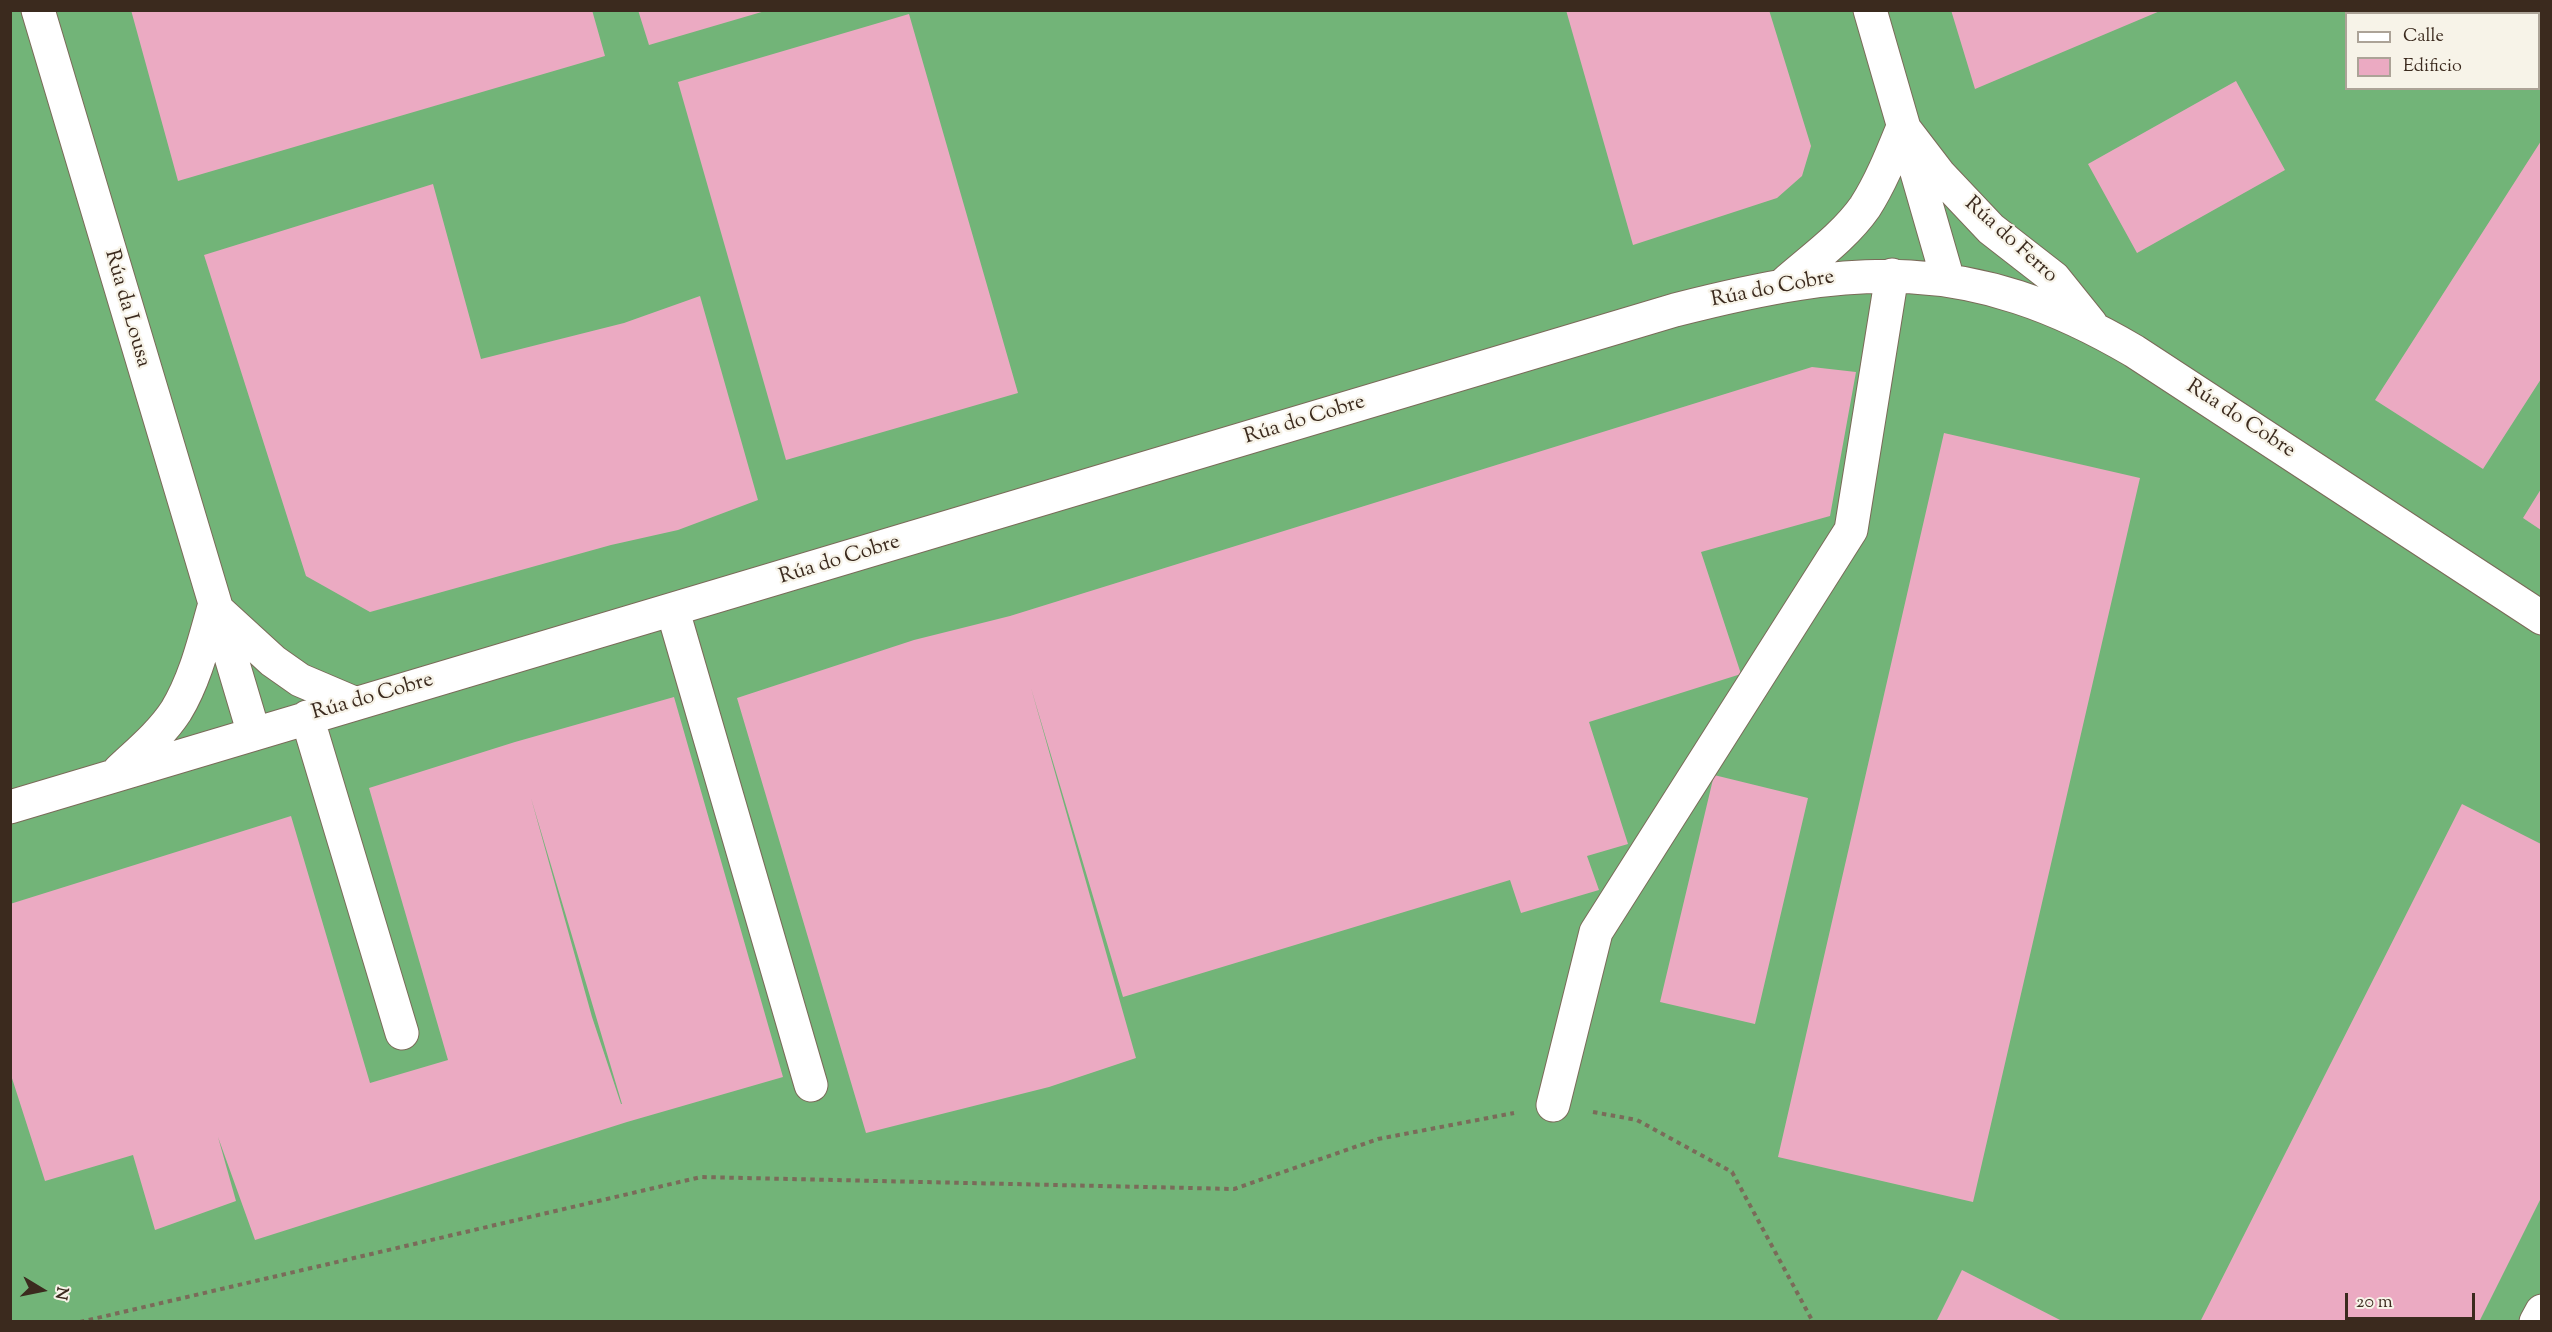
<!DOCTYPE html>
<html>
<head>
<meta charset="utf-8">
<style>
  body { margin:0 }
  #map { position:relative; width:2552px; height:1332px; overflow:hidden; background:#efe3c7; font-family:"Sorts Mill Goudy",serif }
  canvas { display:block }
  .frame { position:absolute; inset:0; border:12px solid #3b2a1e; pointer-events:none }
  .legend { position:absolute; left:2345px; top:12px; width:195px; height:78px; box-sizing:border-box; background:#f7f3e8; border:2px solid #aca397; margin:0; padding:8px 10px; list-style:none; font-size:18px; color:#3b2a1e }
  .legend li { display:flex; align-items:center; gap:12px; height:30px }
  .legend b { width:30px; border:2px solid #aca397 }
  .north { position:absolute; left:12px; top:1260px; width:60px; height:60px; -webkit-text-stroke:4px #f7f3e8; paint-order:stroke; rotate:100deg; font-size:16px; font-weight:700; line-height:24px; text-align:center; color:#3b2a1e }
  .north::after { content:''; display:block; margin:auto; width:21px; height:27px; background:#3b2a1e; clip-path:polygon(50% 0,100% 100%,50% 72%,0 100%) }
  .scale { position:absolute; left:2345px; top:1293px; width:130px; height:27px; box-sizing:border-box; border:3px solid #3b2a1e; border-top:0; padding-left:8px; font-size:18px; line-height:21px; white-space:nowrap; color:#3b2a1e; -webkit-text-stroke:4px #f7f3e8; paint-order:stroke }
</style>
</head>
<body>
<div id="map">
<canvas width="2552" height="1332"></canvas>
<div class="frame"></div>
<ul class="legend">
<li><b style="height:8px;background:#fff"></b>Calle</li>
<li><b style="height:16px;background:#ebaac2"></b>Edificio</li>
</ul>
<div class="north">N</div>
<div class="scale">20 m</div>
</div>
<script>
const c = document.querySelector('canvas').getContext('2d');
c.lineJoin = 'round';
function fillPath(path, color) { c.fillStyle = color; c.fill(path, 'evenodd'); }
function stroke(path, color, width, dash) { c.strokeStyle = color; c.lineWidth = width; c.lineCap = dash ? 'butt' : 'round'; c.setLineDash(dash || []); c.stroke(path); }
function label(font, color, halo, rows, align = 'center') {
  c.font = font + ' "Sorts Mill Goudy",serif'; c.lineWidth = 4.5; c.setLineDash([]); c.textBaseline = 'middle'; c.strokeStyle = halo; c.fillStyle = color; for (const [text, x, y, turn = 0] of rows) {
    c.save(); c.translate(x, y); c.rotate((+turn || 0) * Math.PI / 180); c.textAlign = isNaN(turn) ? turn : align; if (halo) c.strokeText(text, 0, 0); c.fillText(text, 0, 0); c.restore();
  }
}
fillPath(new Path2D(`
  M11,11H2541V1321H11ZM2346,14H2538V88H2346Z`), '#72b478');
fillPath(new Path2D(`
  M131,10H592L605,56L178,181Z
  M638,10H765V11L649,45Z
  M1566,10H1769L1811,146L1802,176L1777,198L1633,245Z
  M1951,10H2160V11L1975,89Z
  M909,14L1018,393L786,460L678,82Z
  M2236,81L2285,170L2137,253L2088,164Z
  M2541,141V379L2483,469L2375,400Z
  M433,184L481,359L624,323L700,296L758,500L678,530L611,545L370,612L306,576L204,255Z
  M1812,367L1856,372L1830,516L1701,552L1741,674L1589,722L1628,844L1587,856L1599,890L1521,913L1510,880L1123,997L1031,688L1136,1058L1049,1087L866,1133L737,698L914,640L1010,616Z
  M1944,433L2140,478L1973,1202L1778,1157Z
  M2541,489V530L2523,518Z
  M674,697L783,1077L627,1122L255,1240L218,1137L236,1201L155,1230L133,1155L45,1181L10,1072V904L291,816L370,1083L448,1060L369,788L515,742ZM531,798L622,1104H621L592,1017Z
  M1714,775L1808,798L1755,1024L1660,1002Z
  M2462,804L2541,844V1198L2479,1322H2200Z
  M1962,1270L2064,1322H1936Z`), '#ebaac2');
const minor = new Path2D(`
  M38,10L254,734
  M1870,10L1948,280
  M1784,284C1811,260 1844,237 1865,207C1881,182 1892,154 1903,127L1939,174L1991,229L2054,278L2091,324
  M673,611L811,1085
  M307,717L402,1033
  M119,771C139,752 161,734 176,711C195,680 204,642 214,607L273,661L300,680L354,703
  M10,807L1675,310C1855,264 1969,254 2134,351L2542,618
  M1553,1105L1596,932L1851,530L1892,275
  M2536,1322L2542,1311`);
stroke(minor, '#7a6b59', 35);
stroke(new Path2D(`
  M1593,1112L1637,1120L1732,1172L1813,1322
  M80,1322L701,1177L1234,1189L1378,1139L1514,1113`), '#7a6b59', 4, [4.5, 4.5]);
stroke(minor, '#fff', 33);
label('21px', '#3b2a1e', '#f7f3e8', [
  ["Rúa do Ferro",2010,241,42],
  ["Rúa do Cobre",1773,290,-11],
  ["Rúa da Lousa",126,309,74],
  ["Rúa do Cobre",2240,420,33],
  ["Rúa do Cobre",1305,421,-17],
  ["Rúa do Cobre",840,561,-17],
  ["Rúa do Cobre",373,698,-16]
]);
</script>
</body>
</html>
